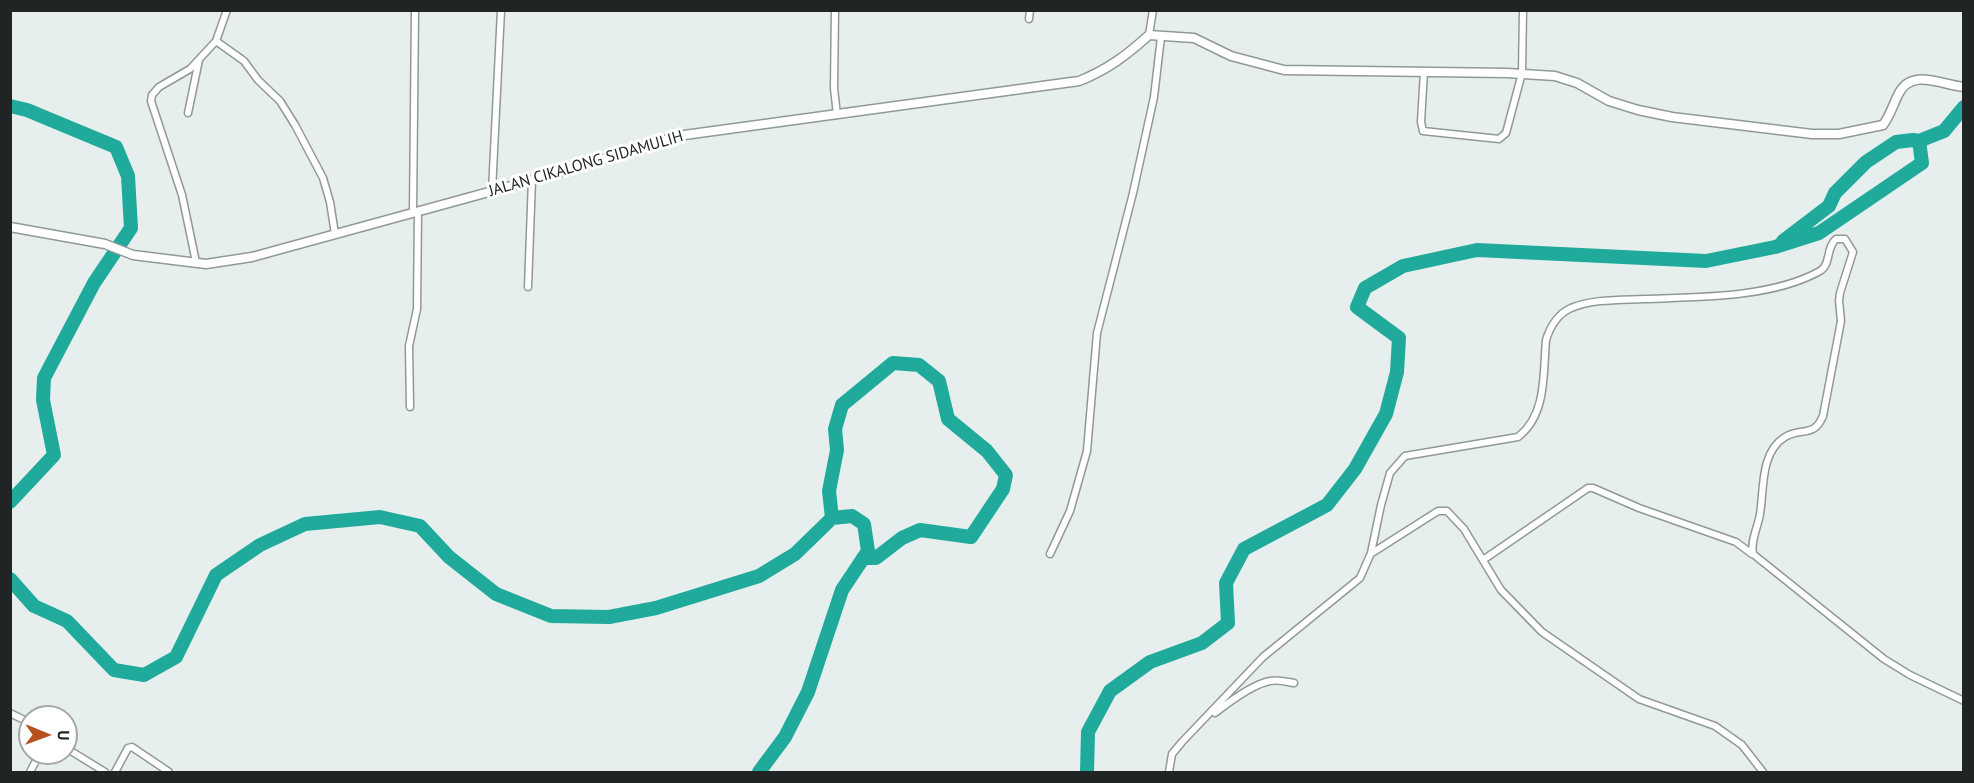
<!DOCTYPE html>
<html>
<head>
<meta charset="utf-8">
<style>
  body { margin:0 }
  #map { position:relative; width:1974px; height:783px; overflow:hidden; background:#e6efed; font-family:"PT Sans",sans-serif }
  canvas { display:block }
  .frame { position:absolute; inset:0; border:12px solid #212424; pointer-events:none }
  .north { position:absolute; left:18px; top:705px; width:60px; height:60px; box-sizing:border-box; background:#fff; border:2px solid #a6a7a7; border-radius:50%; rotate:91deg; font-size:16px; font-weight:700; line-height:24px; text-align:center; color:#212424 }
  .north::after { content:''; display:block; margin:auto; width:21px; height:27px; background:#b75220; clip-path:polygon(50% 0,100% 100%,50% 72%,0 100%) }
</style>
</head>
<body>
<div id="map">
<canvas width="1974" height="783"></canvas>
<div class="frame"></div>
<div class="north">U</div>
</div>
<script>
const c = document.querySelector('canvas').getContext('2d');
c.lineJoin = 'round';
function stroke(path, color, width, dash) { c.strokeStyle = color; c.lineWidth = width; c.lineCap = dash ? 'butt' : 'round'; c.setLineDash(dash || []); c.stroke(path); }
function label(font, color, halo, rows, align = 'center') {
  c.font = font + ' "PT Sans",sans-serif'; c.lineWidth = 6; c.setLineDash([]); c.textBaseline = 'middle'; c.strokeStyle = halo; c.fillStyle = color; for (const [text, x, y, turn = 0] of rows) {
    c.save(); c.translate(x, y); c.rotate((+turn || 0) * Math.PI / 180); c.textAlign = isNaN(turn) ? turn : align; if (halo) c.strokeText(text, 0, 0); c.fillText(text, 0, 0); c.restore();
  }
}
stroke(new Path2D(`
  M10,106L27,110L116,147L128,176L131,228L94,283L44,378L43,400L54,455L10,502
  M1783,241L1829,206L1835,193L1866,162L1896,142L1913,140L1919,141
  M832,518L829,491L837,450L835,429L842,405L893,363L919,365L939,381L948,419L987,451L1006,475L1003,489L971,537L920,530L902,538L876,558H863
  M10,579L34,606L67,621L114,670L144,675L176,657L216,575L260,545L305,524L380,517L420,526L449,557L496,594L551,616L609,617L656,608L759,576L795,554L832,518L852,516L864,524L868,551L842,590L808,692L785,737L759,772
  M1087,772L1088,732L1110,691L1150,662L1202,643L1228,623L1226,583L1244,549L1327,505L1355,469L1386,414L1397,372L1399,338L1357,307L1365,288L1403,266L1477,250L1706,261L1775,247L1819,233L1922,163L1919,141L1944,131L1964,107`), '#20aa9c', 14);
const street = new Path2D(`
  M835,10L834,88L837,115
  M1029,19L1030,10
  M1149,35L1153,10
  M216,41L244,61L258,80L280,101L295,125L323,178L330,202L335,234
  M1424,71L1421,122L1423,131L1499,139L1506,133L1522,73L1523,10
  M188,113L199,60
  M492,191L501,10
  M413,213L415,10
  M196,262L182,195L151,101L152,95L159,87L190,69L216,41L227,10
  M528,287L532,180
  M410,407L409,346L417,309L418,211
  M1372,553L1438,511H1447L1464,529L1501,590L1542,632L1639,699L1715,726L1742,745L1763,772
  M1050,554L1070,511L1087,451L1097,333L1133,193L1154,97L1161,37
  M1483,560L1588,488H1593L1639,508L1736,542L1752,554
  M10,713L30,723
  M1215,713C1229,702 1253,684 1270,681C1278,679 1287,682 1294,683
  M66,748L105,772
  M30,772L40,753
  M115,772L128,748L132,747L169,772
  M1169,772L1172,754L1182,742L1263,657L1360,578L1371,553L1381,505L1390,473L1405,456L1518,437C1547,415 1543,373 1546,340C1550,327 1558,314 1571,308C1593,299 1620,300 1644,299C1698,297 1772,298 1820,271C1831,265 1826,247 1836,239H1845L1853,252L1840,293L1839,301L1841,321L1823,416C1814,438 1801,427 1785,437C1760,452 1764,490 1760,514C1758,527 1750,541 1753,554L1884,659L1910,675L1964,701`);
const secondary = new Path2D(`
  M10,227L105,244L133,255L206,264L252,257L569,170L677,136L1079,81C1107,70 1127,55 1149,35L1194,38L1231,56L1284,70L1507,73L1555,76L1577,83L1609,101L1638,110L1672,117L1812,134H1839L1883,125C1890,116 1893,105 1898,95C1911,67 1941,85 1964,87`);
stroke(street, '#919998', 9);
stroke(secondary, '#919998', 11);
stroke(street, '#fff', 6);
stroke(secondary, '#fff', 8);
label('16px', '#212424', '#fff', [
  ["JALAN CIKALONG SIDAMULIH",586,164,-16]
]);
</script>
</body>
</html>
